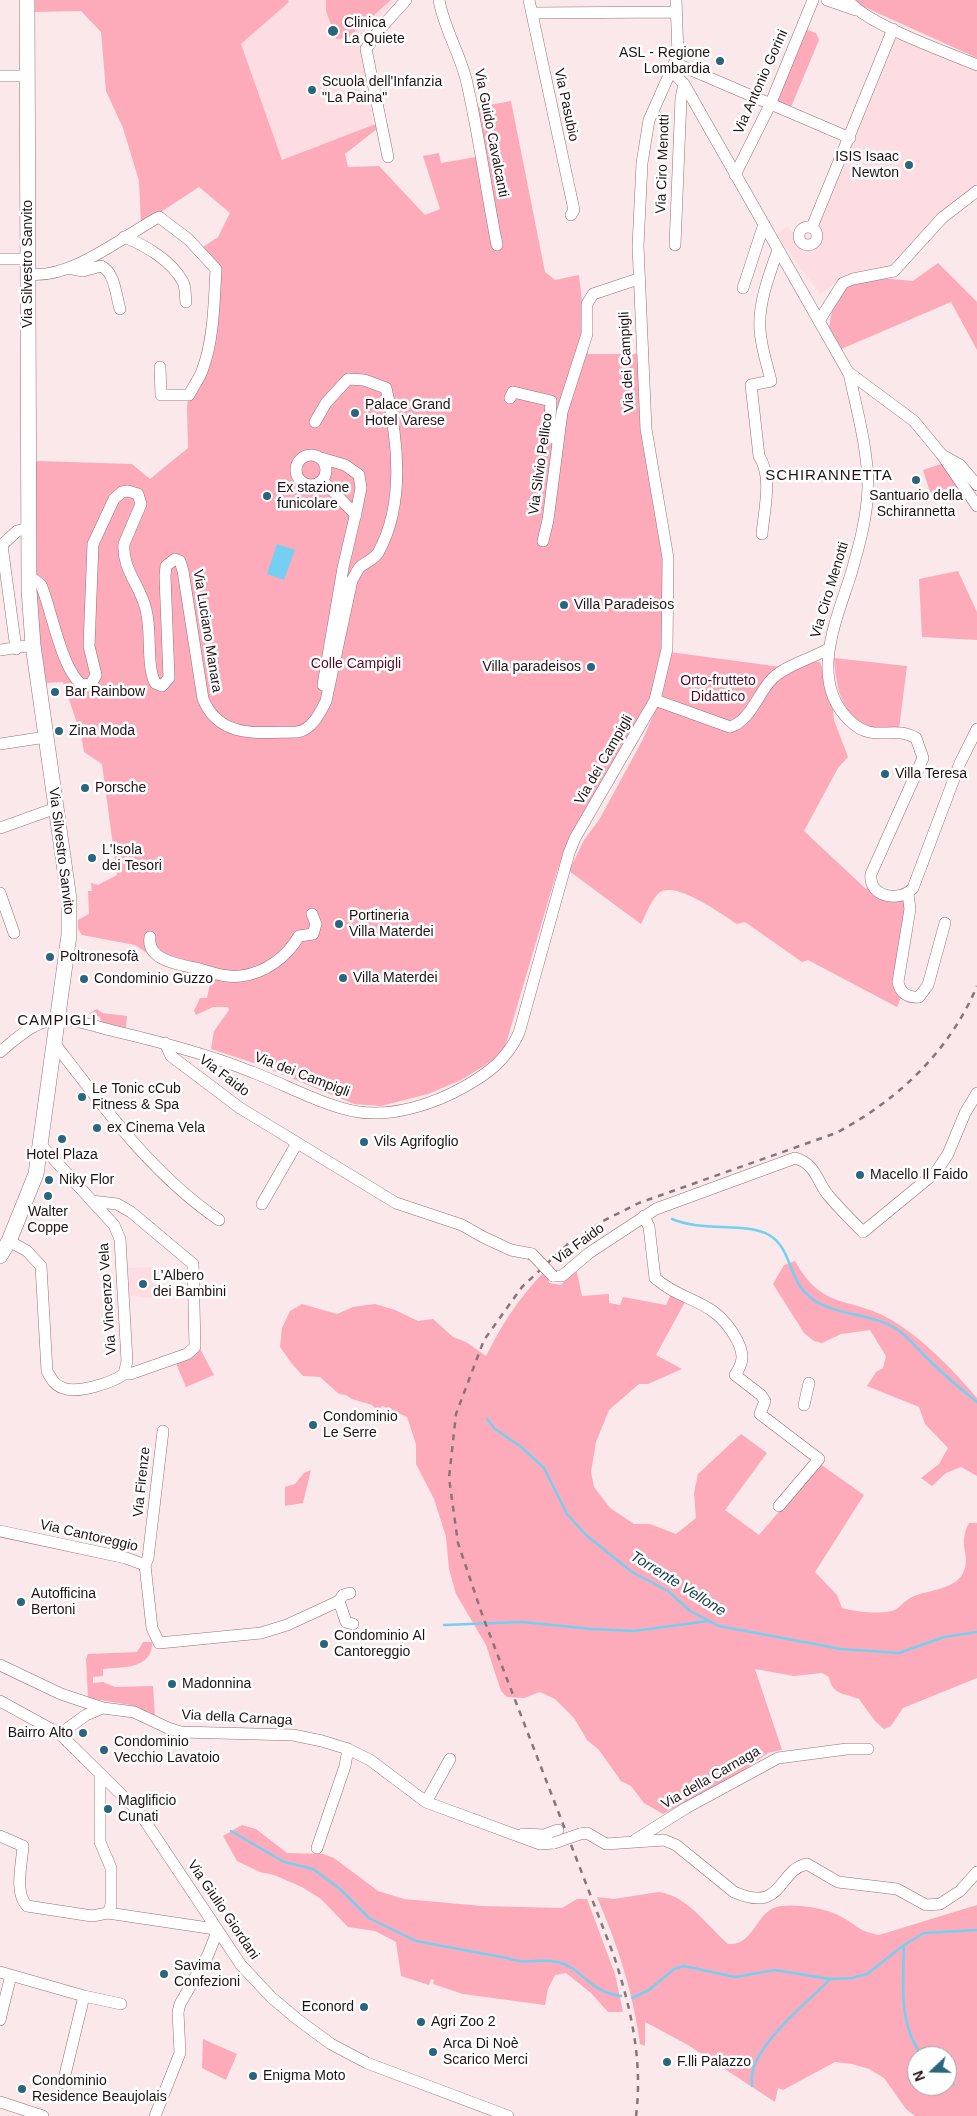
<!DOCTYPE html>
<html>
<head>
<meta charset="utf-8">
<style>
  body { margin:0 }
  #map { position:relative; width:977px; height:2116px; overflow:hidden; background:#fae8eb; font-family:Arial,sans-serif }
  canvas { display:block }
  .north { position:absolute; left:907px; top:2046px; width:50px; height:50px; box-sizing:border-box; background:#fff; border:1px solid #a6a1a1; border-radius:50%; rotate:249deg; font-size:14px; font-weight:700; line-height:20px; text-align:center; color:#211315 }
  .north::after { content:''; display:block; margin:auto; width:18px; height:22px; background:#29667d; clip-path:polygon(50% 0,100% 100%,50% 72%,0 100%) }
</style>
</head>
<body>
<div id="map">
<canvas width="977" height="2116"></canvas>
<div class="north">N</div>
</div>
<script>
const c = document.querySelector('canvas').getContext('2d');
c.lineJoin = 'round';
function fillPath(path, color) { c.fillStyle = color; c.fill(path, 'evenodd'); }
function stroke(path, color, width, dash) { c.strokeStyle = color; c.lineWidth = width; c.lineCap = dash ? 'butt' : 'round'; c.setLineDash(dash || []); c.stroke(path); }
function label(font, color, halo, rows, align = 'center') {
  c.font = font + ' Arial,sans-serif'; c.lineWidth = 5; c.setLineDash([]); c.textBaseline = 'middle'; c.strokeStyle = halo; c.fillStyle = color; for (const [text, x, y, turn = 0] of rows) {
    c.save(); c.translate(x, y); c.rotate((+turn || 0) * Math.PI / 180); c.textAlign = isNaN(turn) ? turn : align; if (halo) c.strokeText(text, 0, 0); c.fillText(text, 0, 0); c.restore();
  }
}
fillPath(new Path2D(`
  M288,0H396L360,38L373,125L282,161L241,44L289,2Z
  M893,35L977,71V185L897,262L877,272L843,278L820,294L776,235L787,226L800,240L815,242L819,225Z
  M157,1267L159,1296L151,1298L127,1295L126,1268Z`), '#fddde2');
fillPath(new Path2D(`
  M35,0H288L289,2L241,44L282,160L373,125H382L345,154L348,167L379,166L425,215L440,209L423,156L439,153L441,163L476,157L467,109L511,101L545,272L555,280L579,275L588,354H638L640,426L665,557L664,648L652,702L569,838L558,868L505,1047L500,1054L484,1066L461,1080L428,1094L381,1106L354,1104L257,1064L211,1049L214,1031L229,1010L228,1007H213L196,1015L194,1011L200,998H207L210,984L162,963L135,945L82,935L78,929V920L89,914L88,891H92L91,883L98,885L117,875L102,764L84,752L81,735L63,682L45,683L33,614V464L38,461L132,464L150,479L188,448L187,407L189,392L199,371L215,270L197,251L218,237L230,213L199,187L141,225L139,181L123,128L106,91L101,32L81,11L35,12Z
  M326,0H391L348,38L336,39L326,11Z
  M855,0H977V58L860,5Z
  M805,29L816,33L819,40L791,107L776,101Z
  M938,263L977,302V350L951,302L839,350L829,328L832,310L847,284L881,278L913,281Z
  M944,463L959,487L933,492L931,495L923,470Z
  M958,571L977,612V640L922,637L919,579Z
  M670,652L781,667L762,683L736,720L727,724L658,701Z
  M834,658L907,666L899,729C890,729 876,731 868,727C840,713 836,686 834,658Z
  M811,661L820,662L832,696L834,720L848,757L838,768L804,831L866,889L871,883L873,887L908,894L902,995L897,1007L808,960L802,962L745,922L737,924C721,914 675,880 659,893C651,900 646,915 641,924L569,871L584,840L599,820L642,741L658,704L732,730L779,678Z
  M97,1009L102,1013L127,1016L126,1028L101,1022L100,1017L89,1013Z
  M795,1261C823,1311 849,1296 890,1319C924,1339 952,1369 977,1398V1476L961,1467L946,1473L932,1486L921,1478L939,1464L948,1448L925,1424L919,1407L867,1386L876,1372L883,1368L886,1356L870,1330L841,1334L822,1343L814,1341L804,1333L773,1284L784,1265Z
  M576,1268L582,1296L609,1294V1303L620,1305L623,1297L666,1305L671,1294L685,1302L656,1355L682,1369L648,1384H639L609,1410L596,1442L591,1472L594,1487L610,1508L634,1524H650L676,1534L696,1518L694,1493L698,1474L741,1434L767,1453L725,1510L759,1535L820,1464L864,1495L815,1572L837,1595L842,1608C856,1612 880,1615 895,1610C900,1607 905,1601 910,1598C927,1589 959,1591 965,1568C969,1552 958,1544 969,1523H977V1678L903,1708L891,1726L884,1729L875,1721L859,1699C844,1693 832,1695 829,1677L822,1673L794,1676L755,1669L782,1750L768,1753L730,1780L663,1814L644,1803L631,1786L621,1781L599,1750L587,1740L574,1718L555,1699L540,1692L524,1698L507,1697L501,1691L486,1645L456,1594L449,1569L446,1537L434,1499L416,1464V1444L407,1417L383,1406L377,1410L372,1405L352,1399L346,1395L339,1394L320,1377L303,1376L292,1364L280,1347L282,1328L290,1311L302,1304L337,1314L353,1307L375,1304L395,1310L418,1321L433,1319L453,1337L466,1342L486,1356C501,1326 518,1299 542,1274L548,1278L549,1283L561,1285Z
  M198,1345L214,1375L186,1387L175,1361Z
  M311,1470L303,1503L285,1506V1487L295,1484L304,1473Z
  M143,1642H152C153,1669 123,1667 103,1669V1676L93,1677V1683L103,1682L115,1687L153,1686L155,1716L130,1705L88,1698L86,1659L88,1654L137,1652Z
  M242,1825L256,1829L287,1853L323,1854L334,1858L378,1891L404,1899L482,1906L562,1908L577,1899H587L615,1974L623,2012H608L591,1993L566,1973L555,1975L548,1989L545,2005L463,1994L433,1984L434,1980L431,1979L429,1985L401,1976L396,1942L375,1931L348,1927L321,1899L302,1887L274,1875L260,1872L237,1861L223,1836Z
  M659,1892C688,1896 707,1926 728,1944C756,1946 755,1909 781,1906C797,1904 824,1908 838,1915C856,1924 857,1931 879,1935L977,1905V2116H915L906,2109L884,2078L869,2069L852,2064L835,2062L783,2090L778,2088L775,2102L688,2045L645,2022V2046L640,2044C633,1992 618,1946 597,1897L614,1899ZM917,2056H947V2086H917Z
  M203,2039L237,2054L226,2080L202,2068Z`), '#fdabba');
fillPath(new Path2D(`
  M277,544L295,550L284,580L267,574Z`), '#75cff2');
stroke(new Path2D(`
  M672,1219C702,1232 746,1222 769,1235C792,1248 788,1280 810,1297C834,1317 872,1312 898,1330C908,1337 917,1348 926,1357C942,1373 959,1388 977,1402
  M487,1419L495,1429L520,1446L544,1468L567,1514L586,1535L632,1572L668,1591L690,1611L719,1626L841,1649L899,1653L944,1637L977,1632
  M444,1625L522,1622L592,1629L634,1631L708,1621
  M231,1831L284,1862L313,1869L340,1889L369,1918L416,1941L507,1958C524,1965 540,1958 557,1962C581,1966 588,1992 621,1996
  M904,1945C903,1979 898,2028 923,2056
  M632,1998L649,1990L674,1969L684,1966L735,1977L775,1970L830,1979L852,1978L867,1974L904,1945L924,1933L977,1930
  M947,2079L954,2085
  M752,2086C752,2081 751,2075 753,2070C762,2038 807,2003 830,1979`), '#75cff2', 2.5);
const minor = new Path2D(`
  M439,0C444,28 459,52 466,79C479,134 486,190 497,245
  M529,0L574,210L571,215
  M827,0L856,10
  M848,0C865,24 947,52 977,65
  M532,13L676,12
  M675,63L850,138
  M672,71L684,84L848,372L914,421L942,455L977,506
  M0,76H27
  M388,157L366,49L379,30L406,0
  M735,175L770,105L813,0
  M799 236a9 9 0 1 1 18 0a9 9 0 1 1-18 0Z
  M812,227L893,29
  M124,237C145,245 172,261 183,282C186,288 185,296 186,302
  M675,245L681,98L684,84
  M0,259H28
  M68,268L83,271L101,266C115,272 116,296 120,309
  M28,274C71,280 123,236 159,217L188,239L216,269C214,302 214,340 202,371C199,379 193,387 189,395H161L160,367
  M743,288L764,224
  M819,321L843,283L853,279L894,271L942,218L977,191
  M849,373C857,411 868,449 868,488C867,518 859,546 851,574C837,619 808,680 849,720C874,745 892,724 916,738L923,758L871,874C868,897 900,903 913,888L960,763L977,729
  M510,398L513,392L551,401L549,435L552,438H558
  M296 470a15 15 0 1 1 30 0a15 15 0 1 1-30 0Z
  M944,456L960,465L977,485
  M321,458L345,465L359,475L361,488L357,508L343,568L323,685
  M323,481L356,515
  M762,534C764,510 773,477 759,456L751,385L771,381C767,364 761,347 760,330C758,304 769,275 778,250
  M543,541L548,520L562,412L587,334V304L593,294L638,279
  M29,580H35L41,585C51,607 62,673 83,685L91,684L96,675L89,646L93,544L114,499L122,492L128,491L138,494L141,504L124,544C122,570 141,586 146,610C152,632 146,664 155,683L162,686L169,678L165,576L166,566L175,559L180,561L183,571L203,699C220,740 260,732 297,732C312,730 320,713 326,701L352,580C355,576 357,570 360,567C366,562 373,560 378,553C405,505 398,439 386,388L364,380L348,379L326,403L315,422
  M16,649L2,545L17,531L29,528
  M0,650L33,645
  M655,700L730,727C751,721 758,692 773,678C788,664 811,659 828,649
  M0,744L46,737
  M0,828L56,808
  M0,893L14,933
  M908,894L910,909L898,982C900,993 908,998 919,997L928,985L945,923
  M150,937C146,960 180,965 196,968C211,972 225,978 241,976C265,973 287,957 299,936L313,934L316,924L312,914
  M165,1043L171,1056L240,1108L396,1203L462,1225L483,1237L511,1250L532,1254
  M55,1044C104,1108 152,1174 219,1220
  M0,1052C17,1038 35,1020 59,1019C76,1019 97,1027 114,1031C161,1042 208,1054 252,1072C284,1084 326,1107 359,1112C393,1117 434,1104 464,1087C489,1073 507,1059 519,1033L569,853L575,838L655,700L667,649L668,558L646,429L638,246L642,163L649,120L678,55L676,0
  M41,1145L92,1201L117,1204L131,1212L193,1264L195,1347L187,1354L130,1374H124
  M262,1204L297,1143
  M644,1216L649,1227L655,1278C684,1304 714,1297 737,1340C744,1354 744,1362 735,1375L761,1395L765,1401L760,1414L819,1459L779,1506
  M9,1241L27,1251L41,1266L47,1371C51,1378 54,1385 63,1388C77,1394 112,1383 124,1374L127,1361L120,1239L114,1225L92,1201
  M553,1276H562L589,1253L656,1209L795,1158C816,1164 816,1180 828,1195C839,1208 851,1220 863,1232L936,1172L948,1154L965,1113L977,1093
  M804,1405L809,1383
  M0,1531L126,1558L145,1565L152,1628L159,1643L261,1633L287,1625L339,1601L343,1595L350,1593
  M145,1565L148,1558L163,1431
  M339,1601L346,1622L353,1624
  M0,1665L61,1694L103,1708L134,1712L168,1728L181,1732L293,1735L322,1741L348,1749L370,1760L426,1802L434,1805L540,1844L554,1843
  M0,1701L60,1734L139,1812L241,1965L271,1997L297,2019L331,2044L367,2063L508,2116
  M60,1734L86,1715L103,1708
  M426,1802L450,1759
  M523,1834L544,1835L558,1830
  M580,1834L587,1833L606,1844L664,1840L676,1845L734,1892C784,1914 777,1870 807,1864L838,1882L897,1889L926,1905L940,1904L960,1891L977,1872
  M0,1836L23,1846C22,1863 14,1893 27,1906L92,1916L108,1913L111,1905V1868L100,1842V1773
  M635,1840L686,1808L778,1758L847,1749H868
  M317,1848L345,1766L348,1749
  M108,1913L215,1929
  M0,1972L84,1996L121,2004
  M0,2020L11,1975
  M63,2083L84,1996
  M0,2102L43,2116
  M155,2116L180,2053L178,2012L180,2004L208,1955L217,1932`);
const major = new Path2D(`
  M0,1256L9,1241L36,1174L69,935V899L33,645L29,590L27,0`);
stroke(minor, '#967076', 12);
stroke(major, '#967076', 16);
stroke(minor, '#fff', 11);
stroke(major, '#fff', 15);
stroke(new Path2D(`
  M636,2116C643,2061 631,2008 614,1956L483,1617L458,1543L449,1478L456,1414L484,1340L522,1287L570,1242L603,1221L639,1203L836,1133C898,1100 949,1052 977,986`), '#867678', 2.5, [6, 6]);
const minorBridge = new Path2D(`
  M532,1254L553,1276
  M554,1843L580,1834`);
stroke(minorBridge, '#967076', 12, []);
stroke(minorBridge, '#fff', 11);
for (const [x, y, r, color] of [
  [333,31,6,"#29667d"],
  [720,61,5,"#29667d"],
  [312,90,5,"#29667d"],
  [909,165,5,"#29667d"],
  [355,413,5,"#29667d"],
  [916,480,5,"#29667d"],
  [267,496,5,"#29667d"],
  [564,605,5,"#29667d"],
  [591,667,5,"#29667d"],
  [55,692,5,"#29667d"],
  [59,731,5,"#29667d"],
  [885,774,5,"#29667d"],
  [85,788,5,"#29667d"],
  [92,858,5,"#29667d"],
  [339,924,5,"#29667d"],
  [50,957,5,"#29667d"],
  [343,978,5,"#29667d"],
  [84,979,5,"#29667d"],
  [82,1097,5,"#29667d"],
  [97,1128,5,"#29667d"],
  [62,1139,5,"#29667d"],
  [364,1142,5,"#29667d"],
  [860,1175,5,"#29667d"],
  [49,1180,5,"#29667d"],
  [48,1196,5,"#29667d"],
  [143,1284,5,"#29667d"],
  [313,1425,5,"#29667d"],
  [21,1602,5,"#29667d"],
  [324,1644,5,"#29667d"],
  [172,1684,5,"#29667d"],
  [83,1733,5,"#29667d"],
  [104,1750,5,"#29667d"],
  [108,1809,5,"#29667d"],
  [164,1974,5,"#29667d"],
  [364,2007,5,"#29667d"],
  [421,2022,5,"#29667d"],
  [433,2052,5,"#29667d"],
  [667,2062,5,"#29667d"],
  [253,2076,5,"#29667d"],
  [22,2089,5,"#29667d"]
]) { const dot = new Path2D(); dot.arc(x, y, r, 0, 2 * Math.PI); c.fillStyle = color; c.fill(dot); stroke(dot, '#fff', 2); }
label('14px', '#211315', '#fff', [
  ["Clinica",344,23],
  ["La Quiete",344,39],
  ["ASL - Regione",710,53,"right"],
  ["Lombardia",710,69,"right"],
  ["Scuola dell'Infanzia",322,82],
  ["\"La Paina\"",322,98],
  ["ISIS Isaac",899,157,"right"],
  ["Newton",899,173,"right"],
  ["Palace Grand",365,405],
  ["Hotel Varese",365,421],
  ["Ex stazione",277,488],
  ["funicolare",277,504],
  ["Santuario della",916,496,"center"],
  ["Schirannetta",916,512,"center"],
  ["Villa Paradeisos",574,605],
  ["Villa paradeisos",581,667,"right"],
  ["Bar Rainbow",65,692],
  ["Zina Moda",69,731],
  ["Villa Teresa",895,774],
  ["Porsche",95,788],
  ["L'Isola",102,850],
  ["dei Tesori",102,866],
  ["Portineria",349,916],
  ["Villa Materdei",349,932],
  ["Poltronesofà",60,957],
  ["Villa Materdei",353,978],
  ["Condominio Guzzo",94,979],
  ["Le Tonic cCub",92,1089],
  ["Fitness & Spa",92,1105],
  ["ex Cinema Vela",107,1128],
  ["Vils Agrifoglio",374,1142],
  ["Hotel Plaza",62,1155,"center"],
  ["Macello Il Faido",870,1175],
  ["Niky Flor",59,1180],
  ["Walter",48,1212,"center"],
  ["Coppe",48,1228,"center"],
  ["L'Albero",153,1276],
  ["dei Bambini",153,1292],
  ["Condominio",323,1417],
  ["Le Serre",323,1433],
  ["Autofficina",31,1594],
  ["Bertoni",31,1610],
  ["Condominio Al",334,1636],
  ["Cantoreggio",334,1652],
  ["Madonnina",182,1684],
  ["Bairro Alto",73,1733,"right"],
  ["Condominio",114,1742],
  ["Vecchio Lavatoio",114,1758],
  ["Maglificio",118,1801],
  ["Cunati",118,1817],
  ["Savima",174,1966],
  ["Confezioni",174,1982],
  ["Econord",354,2007,"right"],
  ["Agri Zoo 2",431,2022],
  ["Arca Di Noè",443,2044],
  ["Scarico Merci",443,2060],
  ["F.lli Palazzo",677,2062],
  ["Enigma Moto",263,2076],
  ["Condominio",32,2081],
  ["Residence Beaujolais",32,2097]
], 'left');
label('14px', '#211315', '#fff', [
  ["Via Antonio Gorini",761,82,-66],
  ["Via Pasubio",566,105,78],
  ["Via Guido Cavalcanti",491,133,79],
  ["Via Ciro Menotti",663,164,-88],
  ["Via Silvestro Sanvito",28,264,-90],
  ["Via dei Campigli",627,362,-93],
  ["Via Silvio Pellico",541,464,-82],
  ["Via Ciro Menotti",830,590,-73],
  ["Via Luciano Manara",207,631,81],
  ["Via dei Campigli",604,760,-60],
  ["Via Silvestro Sanvito",61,851,83],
  ["Via dei Campigli",302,1075,21],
  ["Via Faido",224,1076,37],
  ["Via Faido",579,1244,-36],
  ["Via Vincenzo Vela",108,1299,-94],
  ["Via Firenze",142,1482,-84],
  ["Via Cantoreggio",89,1536,13],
  ["Via della Carnaga",237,1718,3],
  ["Via della Carnaga",711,1778,-30],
  ["Via Giulio Giordani",223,1910,56]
]);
label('14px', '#550e25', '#fff', [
  ["Colle Campigli",356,664],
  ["Orto-frutteto",718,681],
  ["Didattico",718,697]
]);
c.letterSpacing = '1px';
label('15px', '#211315', '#fff', [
  ["SCHIRANNETTA",829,476],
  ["CAMPIGLI",57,1021]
]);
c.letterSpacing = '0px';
label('italic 15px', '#143d4c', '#fff', [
  ["Torrente Vellone",678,1584,32]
]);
</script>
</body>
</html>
